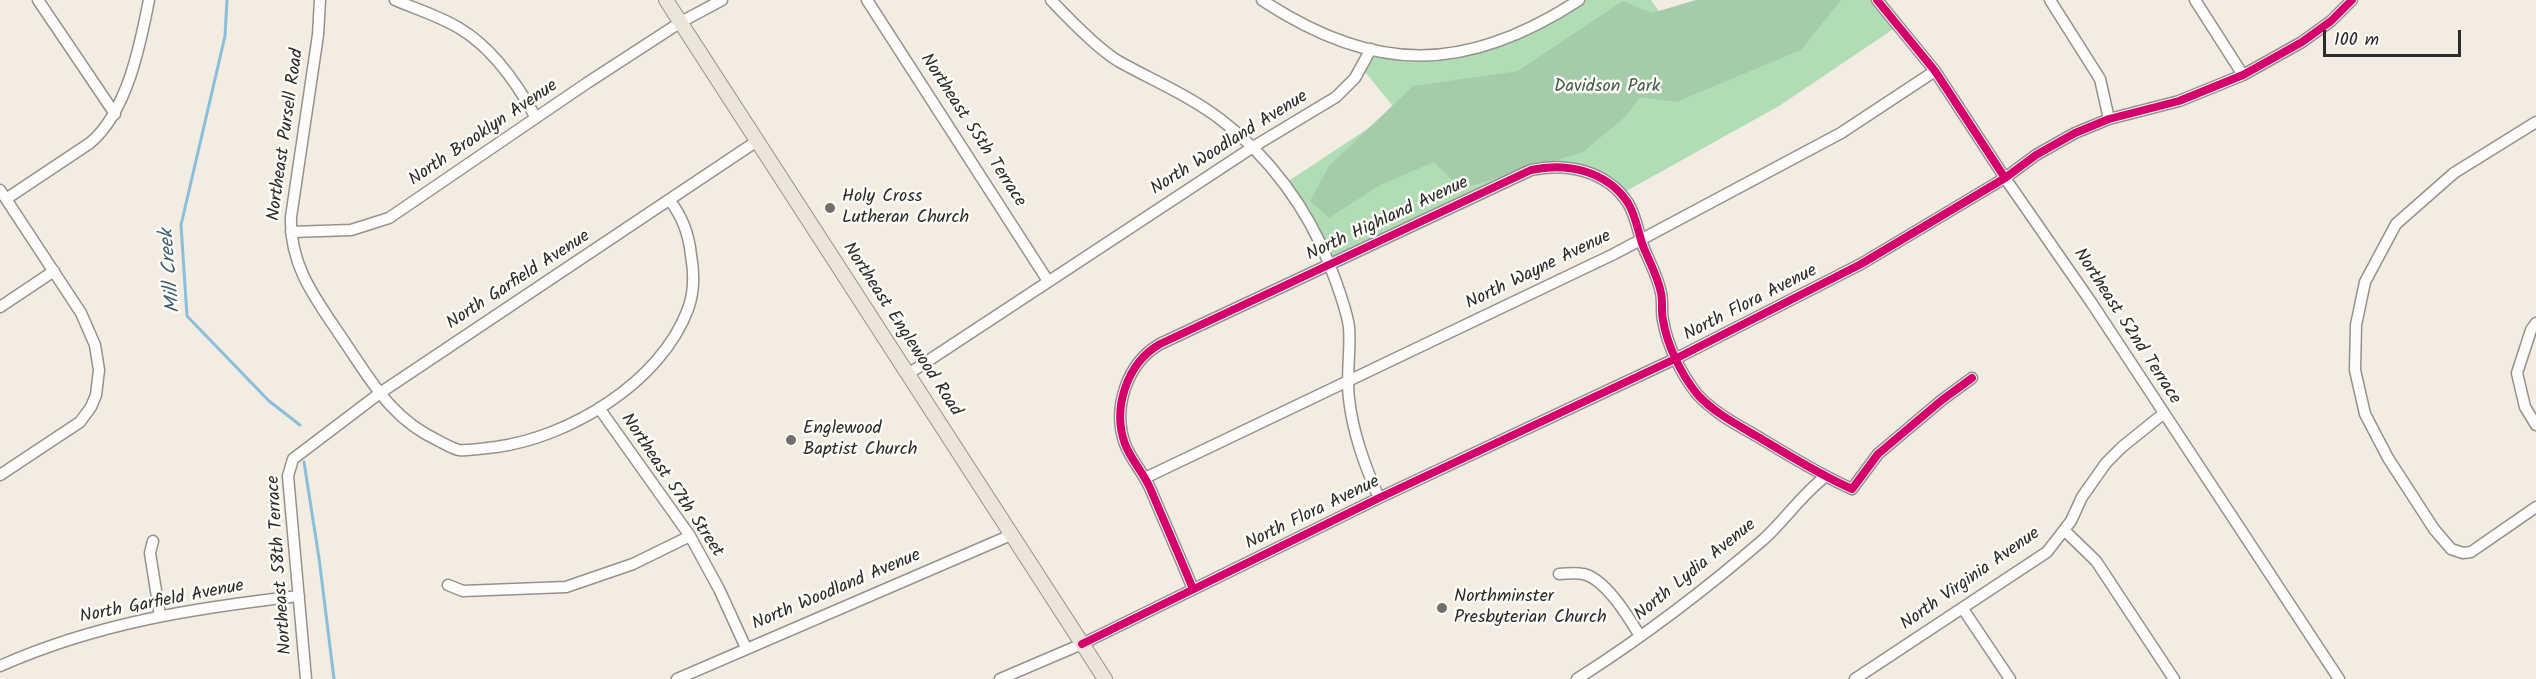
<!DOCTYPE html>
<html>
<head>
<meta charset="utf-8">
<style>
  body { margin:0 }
  #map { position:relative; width:2536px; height:679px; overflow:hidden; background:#f2ece2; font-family:Kalam,sans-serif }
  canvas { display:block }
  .scale { position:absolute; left:2323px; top:30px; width:138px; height:27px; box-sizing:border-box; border:3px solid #2b2b2b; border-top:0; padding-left:8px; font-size:18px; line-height:21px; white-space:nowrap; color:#2b2b2b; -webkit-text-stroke:4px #fdfcf7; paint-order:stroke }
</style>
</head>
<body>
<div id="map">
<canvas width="2536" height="679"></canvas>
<div class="scale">100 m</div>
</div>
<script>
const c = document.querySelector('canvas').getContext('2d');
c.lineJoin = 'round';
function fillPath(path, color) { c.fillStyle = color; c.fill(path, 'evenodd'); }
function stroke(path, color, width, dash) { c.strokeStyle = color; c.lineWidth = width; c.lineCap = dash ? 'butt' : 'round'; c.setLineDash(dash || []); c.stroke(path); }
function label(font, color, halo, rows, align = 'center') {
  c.font = font + ' Kalam,sans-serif'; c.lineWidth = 5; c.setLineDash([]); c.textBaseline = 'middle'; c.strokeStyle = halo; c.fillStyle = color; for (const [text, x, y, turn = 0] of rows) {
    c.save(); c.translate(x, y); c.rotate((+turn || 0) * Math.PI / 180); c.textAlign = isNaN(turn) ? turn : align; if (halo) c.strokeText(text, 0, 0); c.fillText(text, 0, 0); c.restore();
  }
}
fillPath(new Path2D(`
  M1577,0H1651L1665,20L1698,0H1874L1898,26L1779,106L1621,194L1601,178L1555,166L1509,180L1329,264L1284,184L1396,110L1361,67L1371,49L1451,54L1527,31Z`), '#b1ddb6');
fillPath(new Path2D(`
  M1696,0H1841L1801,50L1676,102L1640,97L1625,117L1583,152L1461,189L1434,162L1380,185L1329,218L1310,201L1329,166L1413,86L1518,71L1623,1L1652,13Z`), '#a4ccaa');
stroke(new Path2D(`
  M227,0L225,36L181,225L187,316L269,401L300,425
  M304,462L319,558L334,679`), '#89bfda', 3);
const minor = new Path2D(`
  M38,0L115,114
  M320,0L318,35L291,217C289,268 319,303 346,344C373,384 393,420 439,441C445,444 453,449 459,450C471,451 484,448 496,447C570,437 661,382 688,309C694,293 694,272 691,255C689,236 682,216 670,201
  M395,0C416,9 439,16 459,28C493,48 517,83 536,118
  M867,0L1048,281
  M1051,0C1068,18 1097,48 1118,61C1152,80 1188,95 1220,119C1269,156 1308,209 1330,266C1337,284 1346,307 1349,327C1351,350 1346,374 1349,399C1353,434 1365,466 1379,498
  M1262,0C1375,75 1467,73 1579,0
  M1877,0L1935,71L2005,178L2091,302L2339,679
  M2050,0L2100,79L2109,119
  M2195,0L2243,75
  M2536,122L2454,173L2396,224L2365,282L2356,325L2355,370L2365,414L2388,458L2434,529L2451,549L2463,553L2471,552L2536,507
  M0,190L81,313L95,345L99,370L96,395L91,407L80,422L0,475
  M6,199L90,143C127,112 140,46 149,0
  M291,232L351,230L389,218L587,83L681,22L722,0
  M0,307L54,271
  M2536,323L2531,330L2517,373L2525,407L2536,425
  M908,374L1253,147L1336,97L1355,78L1371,49
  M599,408L690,536L719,589L746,648
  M1145,478L1614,254L1841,133L1935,71
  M2064,530L2096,561L2174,679
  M153,541L150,553L160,616
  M1559,574C1566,574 1575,572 1583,574C1605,578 1629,618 1640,636
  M448,585L463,591L566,587L633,564L690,536
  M1193,589C1179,555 1164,521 1150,488C1143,472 1131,460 1125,444C1112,408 1127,363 1160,344L1531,170C1567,162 1607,171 1628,203C1636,216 1638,232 1643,246C1649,261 1658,277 1661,293C1663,301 1661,311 1663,320C1667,345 1681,374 1697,394C1714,413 1738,425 1760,438C1790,456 1820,475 1852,489L1878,454L1942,400L1972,378
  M1963,609L2010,679
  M0,666C97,623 194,608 299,596
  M306,679L288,476L293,459L380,393L757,141
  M677,679L1011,535
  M1000,679L1082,644L1379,498L1677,358L1861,264L2005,178L2036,155L2075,133L2109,119L2179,101L2243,75L2302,42L2331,21L2352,0
  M1577,679C1643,637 1705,590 1764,539C1786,519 1801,495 1825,477
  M1855,679L2047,552L2071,521L2082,497L2106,463L2122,447L2163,414`);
const major = new Path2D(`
  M666,0L1105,679`);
stroke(minor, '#95928d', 13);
stroke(major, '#95928d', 16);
stroke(minor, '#fdfcfb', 10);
stroke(major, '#ede4da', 14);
stroke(new Path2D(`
  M1877,0L1935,71L2005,178
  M1193,589C1179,555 1164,521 1150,488C1143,472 1131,460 1125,444C1112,408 1127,363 1160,344L1531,170C1567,162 1607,171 1628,203C1636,216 1638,232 1643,246C1649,261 1658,277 1661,293C1663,301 1661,311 1663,320C1667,345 1681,374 1697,394C1714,413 1738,425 1760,438C1790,456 1820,475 1852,489L1878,454L1942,400L1972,378
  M1082,644L1379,498L1677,358L1861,264L2005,178L2036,155L2075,133L2109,119L2179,101L2243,75L2302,42L2331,21L2352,0`), '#d6006c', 8);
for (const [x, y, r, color] of [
  [830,208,6,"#716f6b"],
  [791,440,6,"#716f6b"],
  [1442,608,6,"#716f6b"]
]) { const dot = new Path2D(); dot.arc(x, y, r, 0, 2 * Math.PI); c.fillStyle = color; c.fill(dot); stroke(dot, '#fdfcf7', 2); }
label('18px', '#435d4a', '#fdfcf7', [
  ["Davidson Park",1607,88]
]);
label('18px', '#2b2b2b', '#fdfcf7', [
  ["Northeast 55th Terrace",972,131,57],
  ["North Brooklyn Avenue",484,134,-34],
  ["Northeast Pursell Road",287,135,-82],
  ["North Woodland Avenue",1230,144,-32],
  ["North Highland Avenue",1388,220,-25],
  ["North Wayne Avenue",1539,271,-26],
  ["North Garfield Avenue",519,281,-33],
  ["North Flora Avenue",1751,304,-27],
  ["Northeast 52nd Terrace",2126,327,57],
  ["Northeast Englewood Road",901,330,57],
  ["Northeast 57th Street",671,486,56],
  ["North Flora Avenue",1313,514,-26],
  ["Northeast 58th Terrace",281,565,-94],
  ["North Lydia Avenue",1696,571,-39],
  ["North Virginia Avenue",1971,580,-35],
  ["North Woodland Avenue",837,591,-23],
  ["North Garfield Avenue",162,603,-11]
]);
label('18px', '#2b2b2b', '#fdfcf7', [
  ["Holy Cross",842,198],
  ["Lutheran Church",842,219],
  ["Englewood",803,430],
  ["Baptist Church",803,451],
  ["Northminster",1454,598],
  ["Presbyterian Church",1454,619]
], 'left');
label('italic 20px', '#3f5f70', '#fdfcf7', [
  ["Mill Creek",172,271,-95]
]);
</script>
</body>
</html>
